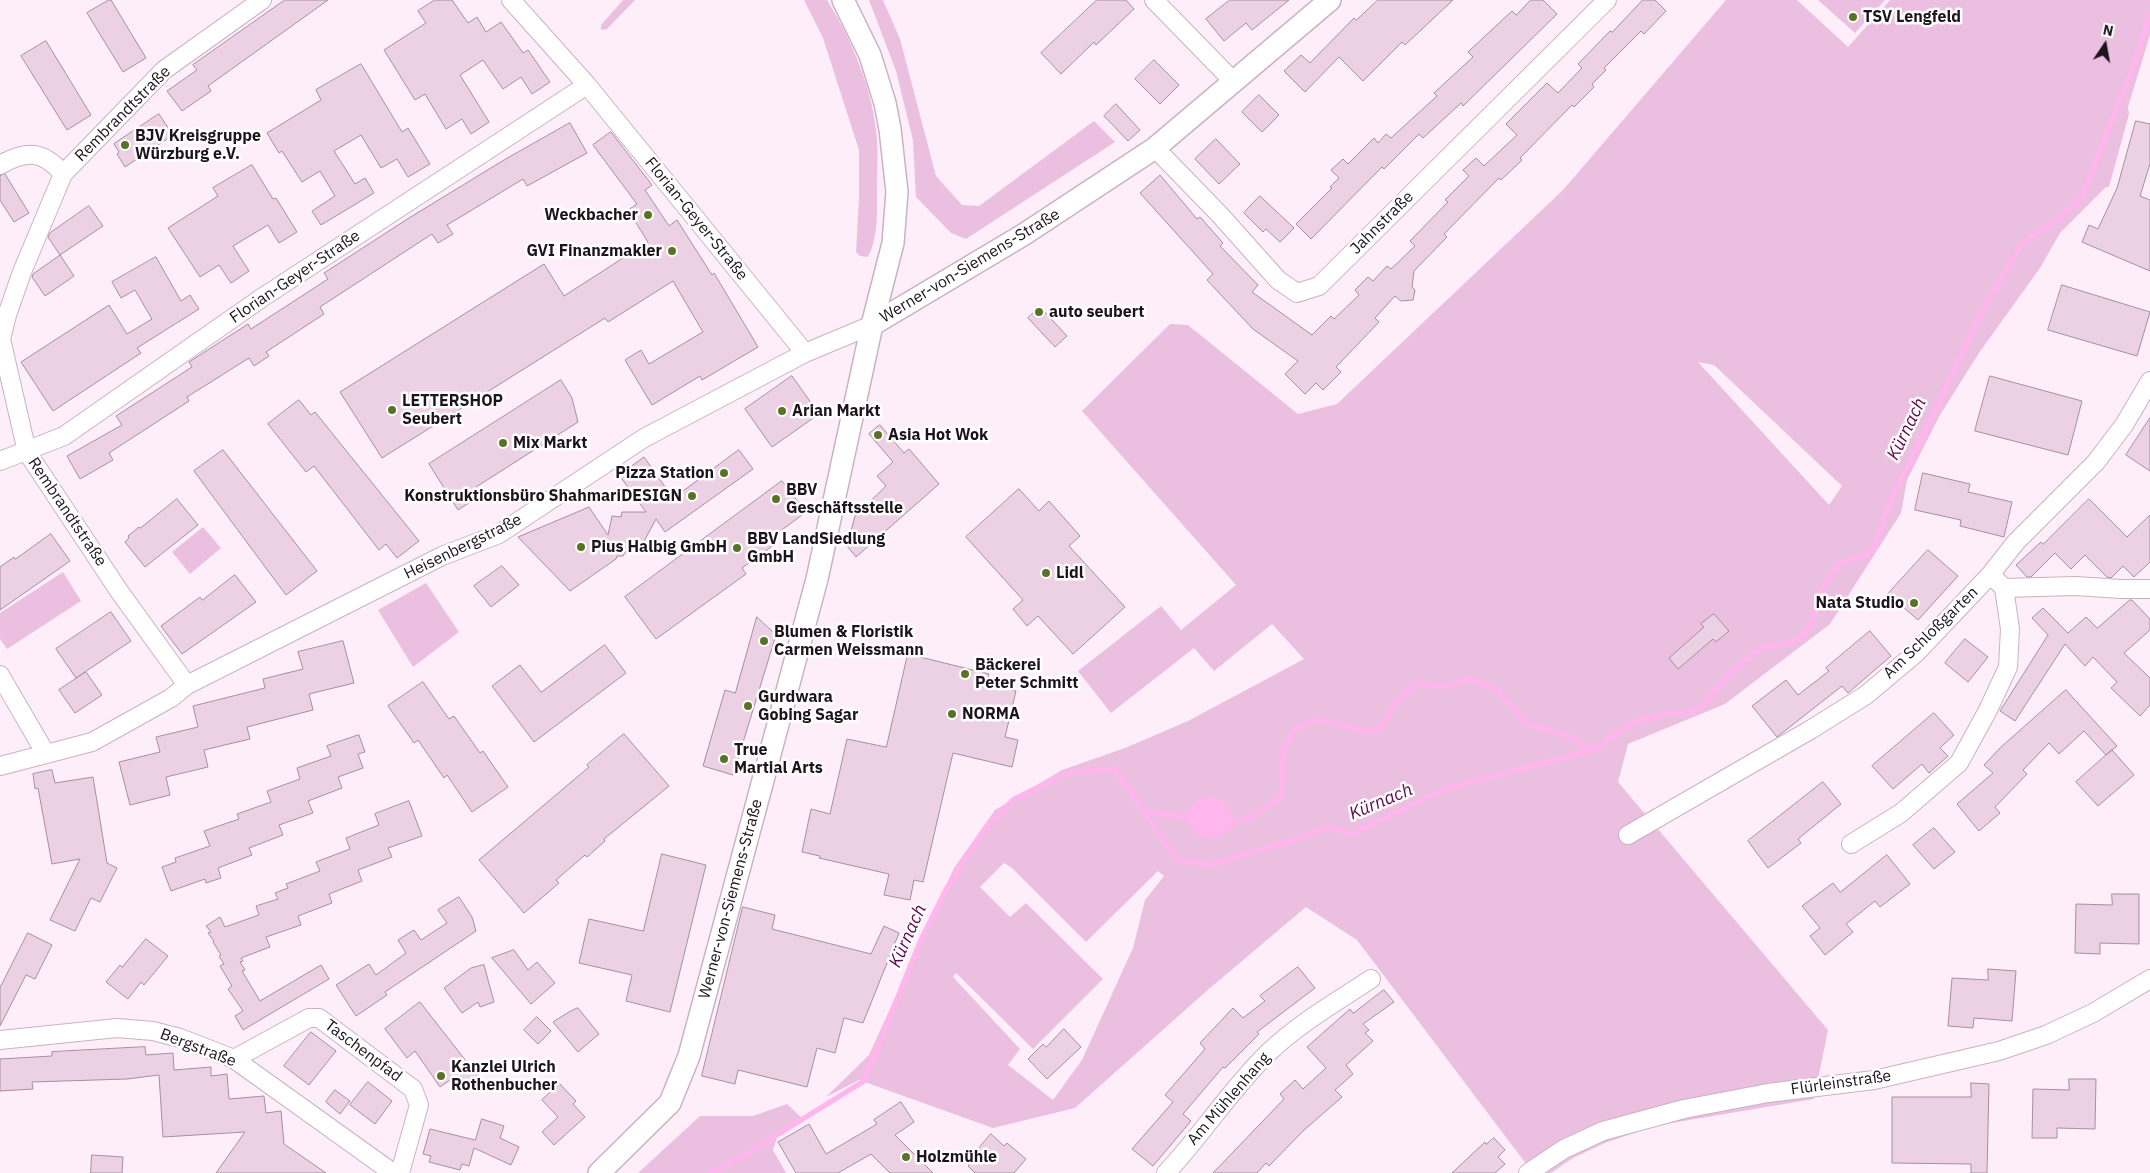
<!DOCTYPE html>
<html>
<head>
<meta charset="utf-8">
<style>
  body { margin:0 }
  #map { position:relative; width:2150px; height:1173px; overflow:hidden; background:#feeefa; font-family:"IBM Plex Sans",sans-serif }
  canvas { display:block }
  .north { position:absolute; left:2080px; top:20px; width:50px; height:50px; -webkit-text-stroke:4px #fff; paint-order:stroke; rotate:12deg; font-size:14px; font-weight:700; line-height:20px; text-align:center; color:#1d141b }
  .north::after { content:''; display:block; margin:auto; width:18px; height:22px; background:#1d141b; clip-path:polygon(50% 0,100% 100%,50% 72%,0 100%) }
</style>
</head>
<body>
<div id="map">
<canvas width="2150" height="1173"></canvas>
<div class="north">N</div>
</div>
<script>
const c = document.querySelector('canvas').getContext('2d');
c.lineJoin = 'round';
function fillPath(path, color) { c.fillStyle = color; c.fill(path, 'evenodd'); }
function stroke(path, color, width, dash) { c.strokeStyle = color; c.lineWidth = width; c.lineCap = dash ? 'butt' : 'round'; c.setLineDash(dash || []); c.stroke(path); }
function label(font, color, halo, rows, align = 'center') {
  c.font = font + ' "IBM Plex Sans",sans-serif'; c.lineWidth = 5; c.setLineDash([]); c.textBaseline = 'middle'; c.strokeStyle = halo; c.fillStyle = color; for (const [text, x, y, turn = 0] of rows) {
    c.save(); c.translate(x, y); c.rotate((+turn || 0) * Math.PI / 180); c.textAlign = isNaN(turn) ? turn : align; if (halo) c.strokeText(text, 0, 0); c.fillText(text, 0, 0); c.restore();
  }
}
fillPath(new Path2D(`
  M623,0H635L607,29L601,30V25Z
  M804,0H827C853,42 873,90 877,139C878,157 877,175 877,193C877,214 878,238 868,257L860,256L856,252L859,198V150L823,38Z
  M869,0H883L900,39L936,176L962,205L979,206L1094,121L1115,142L966,239L951,233L916,197L913,140L896,71Z
  M1726,0H1797L1848,47L1890,0H2150V35L2128,107L2129,114L2109,187H2106L2060,233L2040,268L1979,353L1940,415L1907,480L1901,513L1830,624L1725,704L1628,744L1618,782L1828,1030L1814,1099L1654,1126L1605,1143L1573,1158L1551,1173H1533L1357,940L1306,907L1210,988L1075,1108L993,1128L859,1080L826,1097L869,1055L954,868L995,810L1062,770L1125,748L1188,721L1304,659L1272,624L1214,671L1194,648L1111,713L1078,671L1161,606L1181,630L1236,585L1082,411L1170,324L1188,325L1298,414L1337,404L1563,190ZM1698,362L1714,365L1842,486L1829,505ZM1004,863L1012,868L1086,942L1158,871L1164,876L1145,900L1133,948L1082,1060L1053,1100L1008,1065L1020,1049L953,977L956,973L1033,1049L1103,979L1026,903L1010,917L980,887Z
  M1818,0H1885L1855,33Z
  M203,527L221,548L190,574L172,552Z
  M63,572L81,601L7,649L0,639V613Z
  M426,583L459,632L413,667L378,610Z
  M787,1104L802,1118L777,1137L773,1150L786,1173H638L700,1116H753Z`), '#ebbfdf');
fillPath(new Path2D(`
  M1209,796L1223,801L1238,823L1232,829L1212,839L1197,835L1184,818C1189,806 1196,800 1209,796Z`), '#feb6ec');
stroke(new Path2D(`
  M1145,812L1191,818
  M1230,822L1238,823L1252,816L1279,799L1282,790L1283,750L1297,727L1319,719L1366,732L1381,728L1395,703L1416,683L1443,687L1471,679L1499,691L1526,724L1568,736L1593,750
  M709,1173L740,1158L864,1081L921,940L946,890L962,863L987,827L1013,800L1066,773L1115,769L1177,860L1210,865L1293,840L1328,827L1354,834L1445,789L1593,750L1632,723L1668,713L1692,712L1702,707L1729,674L1763,647L1785,644L1801,638L1812,623L1820,593L1839,564L1863,556L1874,549L1892,496L1914,455L1979,317L2020,246L2034,235L2057,221L2082,197L2134,64L2150,14`), '#feb6ec', 5.5);
const building = new Path2D(`
  M109,0H111L146,58L123,72L87,13Z
  M285,0H328L208,86L211,91L182,111L167,91L197,70L193,65Z
  M435,0H452L468,23L477,17L486,32L501,22L523,53L528,50L550,82L532,94L521,77L503,89L483,60L460,75L489,122L471,134L462,119L446,129L425,94L415,100L384,50L426,23L418,11Z
  M1097,0H1126L1134,9L1096,45L1094,42L1061,74L1041,53Z
  M1230,0H1289L1252,30L1246,23L1224,41L1206,19Z
  M1378,0H1453L1405,45L1402,42L1363,81L1339,57L1305,92L1284,71L1301,55L1310,63L1354,18L1356,20Z
  M1531,0H1543L1557,14L1463,106L1461,103L1423,138L1419,134L1384,169L1382,167L1311,239L1296,224L1332,188L1330,187L1339,178L1331,170L1343,159L1348,164L1374,138L1378,143L1386,134L1391,138L1437,96L1434,93L1473,57L1468,52L1512,11L1516,15Z
  M1643,0H1655L1666,11L1644,34L1641,31L1604,68L1606,70L1592,84L1594,87L1574,107L1572,105L1520,158L1522,160L1501,180L1499,178L1444,234L1447,237L1414,271L1412,287L1415,290L1413,300L1401,301L1395,296L1375,318L1379,322L1336,367L1341,372L1323,390L1316,383L1305,394L1285,374L1298,361L1253,329L1207,280L1213,274L1140,193L1160,175L1197,219L1200,217L1223,243L1220,246L1258,285L1252,292L1312,335L1331,316L1334,319L1359,295L1355,290L1368,277L1373,281L1387,266L1391,269L1415,246L1410,241L1448,202L1445,200L1469,176L1463,170L1476,158L1484,166L1517,135L1506,124L1547,83L1558,93L1582,68L1578,64L1610,31L1612,32Z
  M46,41L91,115L67,130L21,56Z
  M1154,60L1179,85L1160,104L1135,79Z
  M361,64L402,132L408,128L430,164L408,177L397,159L381,168L361,135L334,151L355,184L365,178L374,193L321,225L312,211L335,196L320,171L302,182L282,151L279,153L267,133L321,100L316,90Z
  M1259,95L1279,115L1262,132L1242,112Z
  M1116,104L1140,130L1128,141L1104,116Z
  M159,114L173,135L125,167L117,154L119,152L114,144Z
  M2136,121L2150,124V164L2140,196L2150,200V271L2082,242L2089,225L2098,229L2117,188Z
  M570,123L587,153L527,186L523,179L462,216L447,225L453,234L438,243L432,234L320,307L324,314L266,352L269,356L254,366L249,358L187,397L189,401L109,453L113,460L80,479L67,456L122,425L116,416L192,367L189,362L248,324L251,329L328,279L324,273L409,218L504,160Z
  M611,132L652,185L645,190L669,226L677,220L712,275L714,273L758,347L702,380L700,376L652,405L625,360L641,350L649,364L703,332L673,281L608,322L605,318L382,458L340,392L544,264L564,296L648,242L628,210L637,204L593,145Z
  M1216,139L1240,164L1219,184L1195,159Z
  M252,165L273,199L276,198L297,232L279,243L268,225L233,246L249,271L231,283L219,265L200,277L168,228L218,196L213,188Z
  M5,174L29,213L14,222L0,200V176Z
  M1260,196L1294,228L1280,242L1266,229L1263,232L1244,213Z
  M89,206L103,226L60,255L74,276L45,296L32,277L33,274L60,255L48,237L50,233Z
  M156,257L181,301L190,295L199,309L137,348L141,353L53,411L21,362L109,305L127,334L152,319L135,290L121,298L112,282Z
  M2062,285L2150,312L2137,356L2048,330Z
  M1040,307L1067,336L1055,347L1028,318Z
  M792,376L819,414L772,447L745,409Z
  M1990,376L2082,401L2068,455L1975,431Z
  M561,380L572,398L578,422L476,487L481,495L458,510L429,464Z
  M299,400L311,415L315,412L419,541L397,558L386,544L379,550L314,466L306,472L268,424Z
  M2150,418V471L2126,455Z
  M880,425L904,453L909,449L939,484L856,557L847,546L855,516L886,486L877,476L893,462L869,434Z
  M223,450L317,571L286,595L194,471Z
  M739,450L753,469L665,532L656,519L642,545L636,544L633,550H627L623,556H617L616,559L570,591L518,537L589,507L608,535L612,516L621,517L622,512H646L619,475L644,457L673,498Z
  M1923,473L1970,484L1968,492L2012,502L2004,537L1960,526L1961,520L1915,510Z
  M782,481L806,512L771,538L775,544L742,568L746,574L656,639L625,597Z
  M1019,489L1039,511L1049,501L1080,536L1069,546L1125,607L1073,654L1038,616L1027,626L1013,609L1023,600L966,537Z
  M177,499L198,525L145,567L125,542L129,538L128,536L139,527L140,528Z
  M2089,499L2127,537L2150,515V562L2134,577L2123,566L2111,578L2107,577L2085,555L2071,569L2055,553L2031,577H2027L2016,565L2041,542L2043,544Z
  M51,534L70,561L0,610V567L14,557L15,559Z
  M1928,550L1958,576L1918,620L1888,594Z
  M502,566L519,585L491,607L474,586Z
  M235,575L256,602L182,654L161,626L200,597L202,600Z
  M2130,600H2132L2150,619V630L2124,653L2150,678V705L2140,716L2111,688L2117,682L2093,657L2085,666L2065,644L2015,721L2000,711L2048,635L2032,618L2043,608L2068,633L2086,617L2097,628Z
  M111,612L131,641L76,678L56,649Z
  M1714,614L1729,631L1716,642L1713,639L1678,669L1669,658L1704,627L1701,624Z
  M757,617L776,635L733,775L703,766L725,690L735,693Z
  M1870,631L1891,656L1848,693L1842,686L1777,737L1752,706L1786,680L1798,695L1829,671L1826,668Z
  M1965,639L1988,657L1968,682L1945,663Z
  M343,641L354,683L309,694L313,710L247,727L250,739L204,750L208,767L166,777L170,795L130,805L119,762L160,752L156,737L198,727L193,706L265,688L263,679L303,669L298,652Z
  M605,645L626,673L534,742L492,686L520,665L541,692Z
  M908,654L989,674L986,684L1016,691L1005,737L1018,740L1012,767L953,753L923,882L914,880L910,900L884,895L889,874L819,858L820,856L802,852L811,809L830,814L847,739L886,747Z
  M86,672L102,695L75,713L59,690Z
  M423,682L449,719L454,716L480,753L483,751L508,787L472,812L447,775L444,778L418,740L414,743L388,706Z
  M2066,690L2117,746L2106,755L2084,731L2059,754L2049,743L2023,770L2027,774L1995,807L2000,813L1979,831L1957,804L1993,773L1984,765L2000,748Z
  M1934,713L1954,735L1940,748L1948,756L1929,773L1922,764L1893,789L1872,766Z
  M624,734L669,786L604,839L605,841L587,857L585,855L556,880L559,883L524,913L479,860L589,767L587,765Z
  M359,735L365,752L358,754L363,768L338,777L342,788L308,801L313,813L279,825L283,835L249,848L252,855L218,868L221,878L206,883L205,879L171,891L162,867L176,862L175,858L210,846L204,831L239,819L237,814L271,802L267,791L300,779L297,768L331,756L327,746Z
  M2112,750L2134,775L2098,806L2076,782Z
  M52,770L55,783L93,777L107,863L117,868L100,902L91,898L75,931L50,920L80,859L52,864L38,788L35,789L33,774Z
  M1823,782L1841,804L1798,839L1801,843L1768,868L1748,841Z
  M409,801L422,836L388,848L392,857L358,870L362,881L329,894L332,903L298,916L301,925L266,937L270,947L241,958L243,961L240,962L245,970L242,971L260,1001L321,965L329,979L243,1030L235,1016L243,1011L228,989L232,986L220,966L224,964L219,956L221,955L213,942L214,941L208,933L211,932L206,926L220,917L225,927L259,915L256,906L278,899L275,893L288,888L286,884L320,871L316,862L350,849L346,838L379,825L375,814Z
  M1934,828L1955,852L1934,869L1913,845Z
  M662,854L706,865L670,1012L626,1001L632,975L579,963L589,919L643,931Z
  M1887,855L1910,884L1880,907L1875,901L1846,924L1853,932L1825,955L1810,936L1820,928L1802,906L1833,883L1840,892Z
  M2112,894H2139V944L2100,943V954L2075,953L2076,904L2112,905Z
  M459,897L472,917L476,931L385,992L387,995L356,1016L336,985L369,964L376,975L406,953L398,940L414,930L421,940L447,923L438,910Z
  M743,907L775,915L772,929L871,954L884,926L899,933L863,1023L844,1018L835,1053L817,1048L807,1087L738,1070L735,1084L702,1076Z
  M28,933L52,945L35,979L26,975L0,1026V988Z
  M146,939L168,956L144,985L141,982L128,999L106,982L120,965L122,967Z
  M514,950L528,970L537,962L555,983L531,1004L492,958Z
  M484,965L494,1002L480,1007L478,1002L462,1013L444,988L471,968Z
  M1298,967L1315,988L1257,1032L1259,1034L1225,1068L1223,1067L1183,1114L1191,1121L1153,1166L1132,1149L1173,1102L1165,1095L1205,1049L1200,1043L1233,1008L1243,1018L1265,1001L1260,996Z
  M1988,969L2016,971L2012,1021L1974,1018L1973,1028L1948,1026L1952,978L1988,980Z
  M1384,990L1394,1002L1363,1024L1369,1030L1365,1033L1373,1041L1346,1065L1353,1074L1335,1090L1342,1097L1303,1131L1269,1166L1266,1163L1257,1173H1213L1284,1099L1280,1094L1295,1080L1303,1089L1326,1068L1307,1047L1350,1009L1353,1013Z
  M420,1002L480,1079L462,1091L453,1078L440,1087L415,1051L407,1058L385,1029Z
  M578,1008L599,1034L578,1052L553,1022L569,1012Z
  M537,1017L551,1031L538,1044L524,1030Z
  M1064,1029L1081,1047L1047,1079L1028,1059L1043,1044L1046,1047Z
  M311,1032L336,1051L309,1085L284,1066Z
  M145,1047L146,1055L173,1053L174,1070L211,1067V1076L227,1074L229,1099L264,1096L266,1113L281,1111L284,1144L326,1173H216L245,1132L163,1137L159,1075L127,1079L32,1082L33,1089L0,1091V1059L52,1056V1052Z
  M2069,1079H2096L2095,1129L2057,1128V1138H2032L2033,1089L2069,1090Z
  M368,1082L392,1101L375,1124L350,1105Z
  M1971,1083L1989,1084L1987,1173H1971V1164L1892,1163V1097H1971Z
  M560,1084L576,1101L573,1104L585,1117L554,1145L542,1132L558,1117L542,1100Z
  M335,1090L350,1101L340,1114L326,1102Z
  M901,1102L914,1122L895,1135L933,1173H890L871,1154L838,1173H796L778,1142L809,1124L826,1154L877,1124L874,1120Z
  M482,1119L504,1126L500,1138L519,1147L511,1165L474,1148L469,1166L462,1164L460,1170L429,1162L431,1156L423,1154L430,1129L475,1140Z
  M991,1134L1004,1146L1007,1143L1026,1159L1014,1173H975L968,1166L977,1156L974,1154Z
  M1494,1138L1505,1150L1498,1157L1505,1164L1495,1173H1452L1485,1142L1486,1144Z
  M92,1155L123,1157L122,1173H91Z`);
fillPath(building, '#ebd1e3');
stroke(building, '#a68ea0', 1);
const minor = new Path2D(`
  M511,0L587,85L805,353
  M1154,0L1233,81
  M1155,148L1221,216L1278,280L1297,293L1319,286L1607,0
  M0,165C26,150 43,150 63,174
  M0,461L64,436L263,297L587,85
  M1996,580L2004,588L2076,586L2121,589H2150
  M0,675L46,754
  M187,685L119,591L27,452L1,339L7,315L22,272L63,174L164,70L262,0
  M0,766L92,742L171,698L187,685L442,556L499,534L644,438L805,353L872,325
  M1628,835L1810,730L1866,695L1916,653L1990,575L2016,542L2096,462L2124,425L2150,381
  M1851,844L1901,813L1959,763L1988,710L2008,667L2010,629L2004,588
  M0,1040L117,1028L153,1031L180,1038L234,1059L393,1173
  M234,1059L309,1018H319L413,1089L419,1105L400,1173
  M1166,1173C1202,1135 1230,1090 1268,1053C1298,1024 1336,1002 1371,979
  M1528,1173L1564,1149L1603,1131L1684,1109L1768,1093L1874,1080L1999,1051L2046,1035L2093,1013L2150,979`);
const tertiary = new Path2D(`
  M872,325L1023,235L1155,148L1330,0
  M599,1173L670,1103L689,1056L817,579L872,325L893,243L897,192L890,129L885,103L870,55L843,0`);
stroke(minor, '#cab1c3', 20);
stroke(tertiary, '#cab1c3', 24);
stroke(minor, '#fff', 18);
stroke(tertiary, '#fff', 21);
for (const [x, y, r, color] of [
  [1853,17,5,"#597326"],
  [125,145,5,"#597326"],
  [648,215,5,"#597326"],
  [672,251,5,"#597326"],
  [1039,312,5,"#597326"],
  [392,410,5,"#597326"],
  [782,411,5,"#597326"],
  [878,435,5,"#597326"],
  [503,443,5,"#597326"],
  [724,473,5,"#597326"],
  [692,496,5,"#597326"],
  [776,499,5,"#597326"],
  [581,547,5,"#597326"],
  [737,548,5,"#597326"],
  [1046,573,5,"#597326"],
  [1914,603,5,"#597326"],
  [764,641,5,"#597326"],
  [965,674,5,"#597326"],
  [748,706,5,"#597326"],
  [952,714,5,"#597326"],
  [724,759,5,"#597326"],
  [441,1076,5,"#597326"],
  [906,1157,5,"#597326"]
]) { const dot = new Path2D(); dot.arc(x, y, r, 0, 2 * Math.PI); c.fillStyle = color; c.fill(dot); stroke(dot, '#fff', 2); }
label('bold 16px', '#1d141b', '#fff', [
  ["TSV Lengfeld",1863,17],
  ["BJV Kreisgruppe",135,136],
  ["Würzburg e.V.",135,154],
  ["Weckbacher",638,215,"right"],
  ["GVI Finanzmakler",662,251,"right"],
  ["auto seubert",1049,312],
  ["LETTERSHOP",402,401],
  ["Seubert",402,419],
  ["Arian Markt",792,411],
  ["Asia Hot Wok",888,435],
  ["Mix Markt",513,443],
  ["Pizza Station",714,473,"right"],
  ["BBV",786,490],
  ["Geschäftsstelle",786,508],
  ["Konstruktionsbüro ShahmariDESIGN",682,496,"right"],
  ["BBV LandSiedlung",747,539],
  ["GmbH",747,557],
  ["Pius Halbig GmbH",591,547],
  ["Lidl",1056,573],
  ["Nata Studio",1904,603,"right"],
  ["Blumen & Floristik",774,632],
  ["Carmen Weissmann",774,650],
  ["Bäckerei",975,665],
  ["Peter Schmitt",975,683],
  ["Gurdwara",758,697],
  ["Gobing Sagar",758,715],
  ["NORMA",962,714],
  ["True",734,750],
  ["Martial Arts",734,768],
  ["Kanzlei Ulrich",451,1067],
  ["Rothenbucher",451,1085],
  ["Holzmühle",916,1157]
], 'left');
label('16px', '#1d141b', '#fff', [
  ["Rembrandtstraße",123,114,-45],
  ["Florian-Geyer-Straße",696,219,51],
  ["Jahnstraße",1382,223,-45],
  ["Werner-von-Siemens-Straße",970,266,-31],
  ["Florian-Geyer-Straße",295,277,-34],
  ["Rembrandtstraße",67,512,56],
  ["Heisenbergstraße",463,547,-26],
  ["Am Schloßgarten",1931,633,-44],
  ["Werner-von-Siemens-Straße",731,899,-75],
  ["Bergstraße",198,1048,21],
  ["Taschenpfad",363,1051,37],
  ["Flürleinstraße",1841,1083,-8],
  ["Am Mühlenhang",1229,1099,-49]
]);
label('italic 18px', '#5d0950', '#fff', [
  ["Kürnach",1907,429,-64],
  ["Kürnach",1381,802,-23],
  ["Kürnach",908,936,-66]
]);
</script>
</body>
</html>
